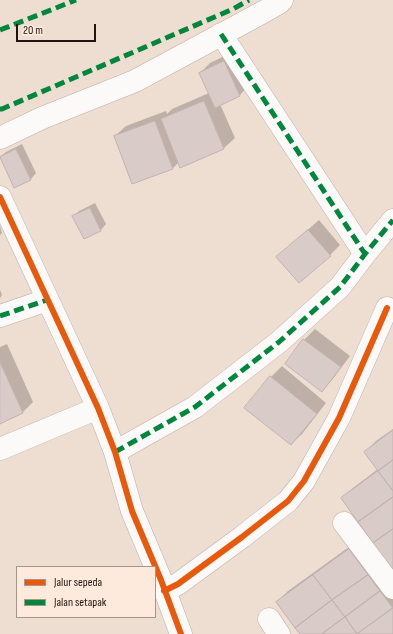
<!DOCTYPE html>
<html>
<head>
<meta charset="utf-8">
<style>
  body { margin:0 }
  #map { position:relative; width:393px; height:634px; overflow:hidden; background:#eeddd1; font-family:"Sofia Sans Condensed",sans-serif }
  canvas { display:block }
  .legend { position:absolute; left:16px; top:566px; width:140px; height:52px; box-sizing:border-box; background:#feeadd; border:1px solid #a5958a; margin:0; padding:5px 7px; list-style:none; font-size:12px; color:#20150e }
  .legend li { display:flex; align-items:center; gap:8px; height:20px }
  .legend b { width:20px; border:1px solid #a5958a }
  .scale { position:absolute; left:16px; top:24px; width:80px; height:18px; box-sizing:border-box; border:2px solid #20150e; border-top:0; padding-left:5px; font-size:12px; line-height:14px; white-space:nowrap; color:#20150e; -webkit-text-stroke:3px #feeadd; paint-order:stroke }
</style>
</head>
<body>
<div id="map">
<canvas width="393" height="634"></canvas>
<ul class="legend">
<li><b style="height:5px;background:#e8590c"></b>Jalur sepeda</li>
<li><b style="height:5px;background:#00873e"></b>Jalan setapak</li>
</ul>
<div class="scale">20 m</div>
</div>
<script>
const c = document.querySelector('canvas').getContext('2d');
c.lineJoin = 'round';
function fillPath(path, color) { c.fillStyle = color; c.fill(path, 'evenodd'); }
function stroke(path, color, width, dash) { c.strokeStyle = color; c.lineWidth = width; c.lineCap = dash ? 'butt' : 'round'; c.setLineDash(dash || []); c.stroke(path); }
fillPath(new Path2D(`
  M235,51L250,84L240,95L220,104L235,138L224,148L181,166L179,162L172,169L115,136L126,126L166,111L167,114L172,109L209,93L200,73L210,63Z
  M22,144L36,173L31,179L15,187L0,157L6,152Z
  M95,203L106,224L101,230L84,238L74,216L79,211Z
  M319,220L340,245L330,255L277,257Z
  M0,226L2,233L0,235Z
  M0,290L2,295L0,298Z
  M315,329L350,356L332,380L322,391L286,364L304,340Z
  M7,344L33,402L22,413L0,423V347Z
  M282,366L326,403L302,434L291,444L246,408L271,377Z
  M393,429V568L342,498L353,488L378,469L365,452L376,441Z
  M360,539L393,584V634H301L277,602L288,591Z`), '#0003');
const building = new Path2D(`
  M224,61L240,96L215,108L199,73Z
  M204,101L224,149L180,168L161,119Z
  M155,121L173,169L132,184L114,136Z
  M16,149L31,180L14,188L0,157Z
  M90,208L101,231L84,239L72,216Z
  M308,230L331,256L299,283L276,257Z
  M303,339L341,367L322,392L285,364Z
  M0,362L23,413L0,424Z
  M270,376L317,414L291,445L244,408Z
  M393,430V460L378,471L364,452Z
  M393,460V491L378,471Z
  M378,471L393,491V497L358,522L341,498Z
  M393,497V529L373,543L358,522Z
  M393,529V568L392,569L373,543Z
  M349,549L368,575L332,600L313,575Z
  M313,575L332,600L295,628L276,602Z
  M368,575L380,591L345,617L332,600Z
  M380,591L393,608L357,634L345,617Z
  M332,600L345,617L322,634H300L295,628Z
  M393,608V634H357Z
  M345,617L357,634H322Z`);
fillPath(building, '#d9cbc8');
stroke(building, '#c2b3b1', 1);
const minor = new Path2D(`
  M221,34L365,254
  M0,138L42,118L135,81L265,11L279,3L282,0
  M0,197L98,408L115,452L132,511L161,580L181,634
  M0,316L47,300
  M0,449L98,408
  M115,452L195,407L279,342L340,287L365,254L393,220
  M344,523L393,588
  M164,591L178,584L242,537L288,501L304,481L339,418L387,308
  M269,619L279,634`);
stroke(minor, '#beb1a8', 23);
stroke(minor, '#fcfaf8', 22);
stroke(new Path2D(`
  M0,30L76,0
  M221,34L365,254
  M0,109H2L233,9L249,0
  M0,316L47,300
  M115,452L195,407L279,342L340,287L365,254L393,220`), '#00873e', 5, [10, 5]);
stroke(new Path2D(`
  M0,197L98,408L115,452L132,511L161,580L181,634
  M164,591L178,584L242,537L288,501L304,481L339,418L387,308`), '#e8590c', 6);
</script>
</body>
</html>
